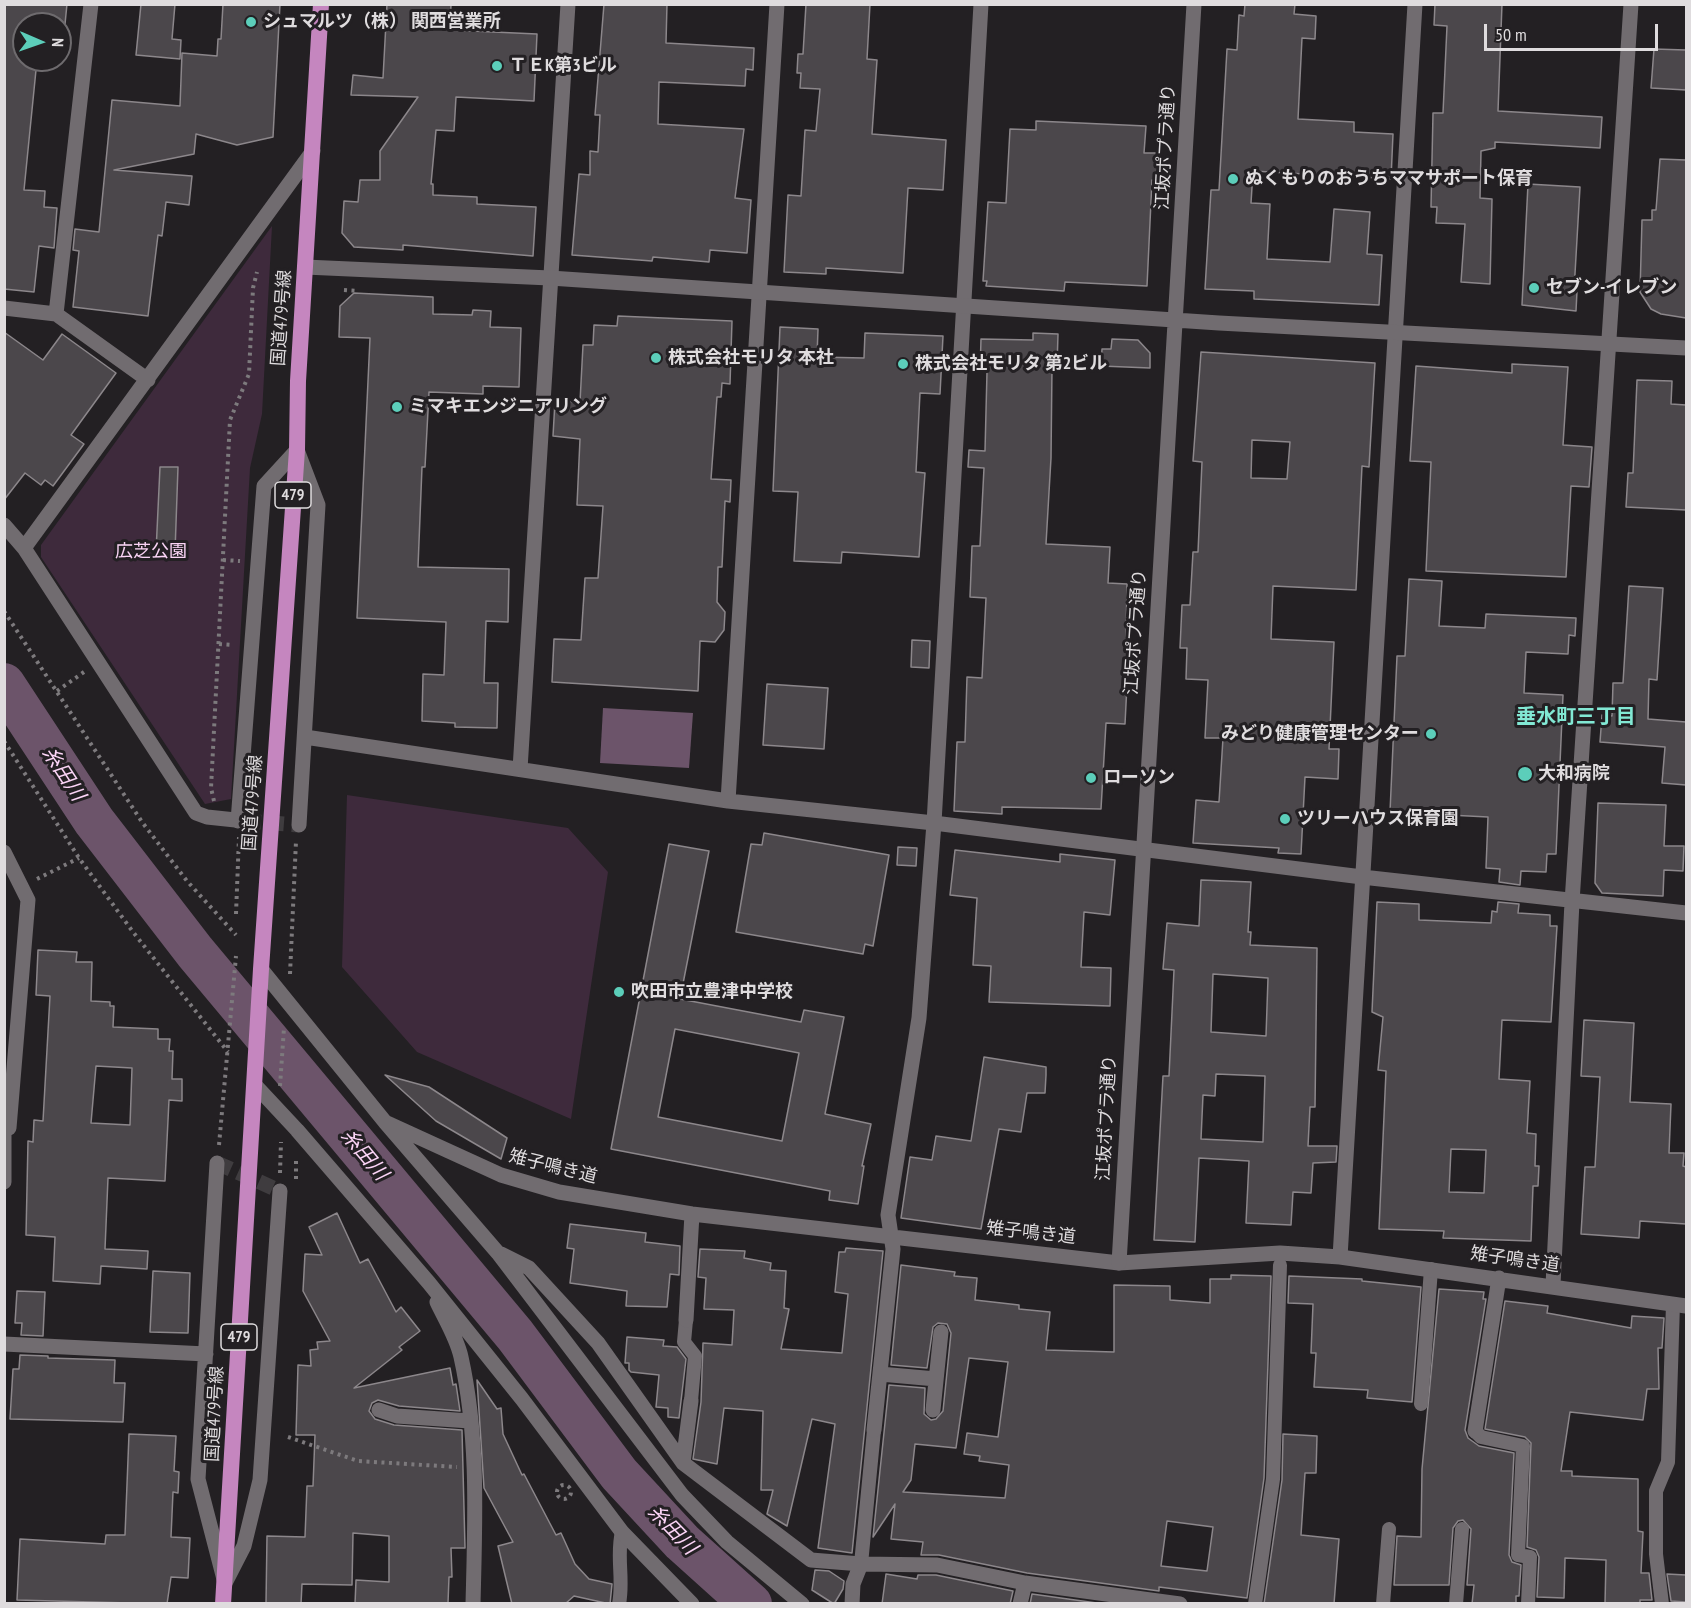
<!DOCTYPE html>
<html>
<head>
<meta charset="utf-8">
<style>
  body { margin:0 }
  #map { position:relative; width:1691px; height:1608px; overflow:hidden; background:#232023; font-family:"PT Sans Narrow",sans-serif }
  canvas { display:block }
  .frame { position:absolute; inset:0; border:6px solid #dfdcde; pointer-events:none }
  .north { position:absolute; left:12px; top:12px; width:60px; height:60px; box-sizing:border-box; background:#232023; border:2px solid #6e6b6e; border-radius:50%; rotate:92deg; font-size:16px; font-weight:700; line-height:24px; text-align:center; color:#dfdcde }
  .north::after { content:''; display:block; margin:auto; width:21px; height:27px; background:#5cceba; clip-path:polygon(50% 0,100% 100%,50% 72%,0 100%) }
  .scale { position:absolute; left:1484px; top:24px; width:174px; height:27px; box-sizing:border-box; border:3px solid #dfdcde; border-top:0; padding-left:8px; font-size:18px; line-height:21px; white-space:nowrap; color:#dfdcde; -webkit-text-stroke:4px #232023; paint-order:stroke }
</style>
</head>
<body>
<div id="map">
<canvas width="1691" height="1608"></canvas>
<div class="frame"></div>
<div class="north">N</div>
<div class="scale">50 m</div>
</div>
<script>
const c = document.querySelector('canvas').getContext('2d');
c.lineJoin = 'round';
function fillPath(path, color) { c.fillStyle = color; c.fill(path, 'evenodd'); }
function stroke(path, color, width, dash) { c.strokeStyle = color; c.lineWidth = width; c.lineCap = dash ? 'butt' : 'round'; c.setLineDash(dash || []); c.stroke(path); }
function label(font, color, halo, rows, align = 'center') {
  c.font = font + ' "PT Sans Narrow","Noto Sans JP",sans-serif'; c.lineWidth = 6; c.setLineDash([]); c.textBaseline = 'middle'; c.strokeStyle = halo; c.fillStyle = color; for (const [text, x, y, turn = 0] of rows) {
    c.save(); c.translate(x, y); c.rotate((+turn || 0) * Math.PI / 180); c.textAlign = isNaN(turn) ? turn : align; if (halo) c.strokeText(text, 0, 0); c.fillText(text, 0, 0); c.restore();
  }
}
fillPath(new Path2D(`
  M272,226L262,414L250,468L231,799L205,804L41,557V545Z
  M347,795L568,828L608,872L571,1119L417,1052L342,967Z`), '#3e2a3c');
fillPath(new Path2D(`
  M603,708L693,713L689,768L600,763Z`), '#6c546a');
stroke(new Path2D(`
  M4,684L94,821L195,952L515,1335L619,1474L682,1542L751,1604`), '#6c546a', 42);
const building = new Path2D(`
  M4,4H67L65,24H24V60H37L24,190L45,191L44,207L57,208L54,248L39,246L34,292L4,289Z
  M141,4H175L172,39L181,40L180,59L136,55Z
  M223,4H280L273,137L237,145L196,134L194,154L114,170L192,176L189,205L166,202L162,236L158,235L148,316L73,307L79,251L73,250L75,229L99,232L112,100L180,106L182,53L217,56L218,39H221Z
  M387,4H451L450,30L537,34L534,101L456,97L454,131L436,130L431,184H433V195L477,197V204L536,207L533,256L403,245V250L354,247L342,233L344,201L358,202L360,180H380V151L418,97L351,95L353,75L383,78Z
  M604,4H667L666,43L754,48L753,70L746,69L745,86L659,82L658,124L744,129L735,198L751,200L747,253L710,250L709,262L653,257L652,261L572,255L579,174L590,175V151L598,152L600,115H595Z
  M806,4H870L867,59L877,60L872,134L946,140L943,190L908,188L903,273L826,268V274L784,272L788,195L801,196L805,130L816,131L820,89L800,88L801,73H797L798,54H803Z
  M1245,4H1295L1294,14L1316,16L1315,39L1302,38L1298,119L1354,122V132L1393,134L1391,179L1253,171L1251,203L1270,204L1267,259L1330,262L1334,209L1370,212L1367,254L1382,255L1379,305L1254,299V291L1205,289L1211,190H1219L1227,49L1237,50L1239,15L1244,16Z
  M1435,4H1502L1498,111L1602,117L1600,148L1495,142V148L1481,151L1480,198L1492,199L1490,284L1461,282L1465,224L1436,223L1437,207H1431L1433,113H1443L1447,26L1434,25Z
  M1654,49L1686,50V90L1651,88Z
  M1036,121L1146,126L1144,153H1161L1158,181L1152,180L1147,286L1065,282L1064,291L986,286L987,281H983L988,202L1006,203L1010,129L1036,130Z
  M1660,159L1686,160V318L1661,314L1651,309L1640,292L1642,220H1652V210H1656Z
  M1528,184L1580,187L1574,291H1577L1576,311L1522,305Z
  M354,293L433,297V314L472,315L473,310L491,311L490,327L521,328L519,387L483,386V394L429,392L425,467H422L418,567L509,569L508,622L486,621L484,683H498L497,728L455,727V723L422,721L423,674L444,675L446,622L357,618L370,338L339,337L340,306Z
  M618,316L732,321L730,384L722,383L721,397H717L711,479L731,480L730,502L725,501L722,567H718L717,602L725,612L724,630L715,642L700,641L698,691L552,682L554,639L581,640L585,578H598L603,506L577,505L580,439L553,436L555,401L580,402L583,345H593L594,325L617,326Z
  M780,327L818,329L817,357L864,358L865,333L943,336L940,394L920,393L916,472L925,473L919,557L842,552L841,563L794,561L798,492L773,491Z
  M4,332L43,360L62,334L116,373L71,435L84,444L53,486L45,480L41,485L25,473L4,500Z
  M1033,333L1058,334L1057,367H1052L1051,458L1046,544L1110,547L1108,583L1127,584L1126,644L1129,645L1125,724L1106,723L1101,809L1002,807V814L954,811L957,742H965L967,677L982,678L986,598L970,597L972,546H980L984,468L968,467L969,450L985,451L987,372H980L981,339L1033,340Z
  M1112,339L1138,340L1150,353V368L1101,366L1102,349H1111Z
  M1201,352L1375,363L1369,467L1362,466L1356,590L1273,586L1271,639L1334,642L1329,749H1339L1338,779L1305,777L1301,854L1278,853L1279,848L1193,843L1196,800L1219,802L1223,738H1205L1208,680L1186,679L1187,648H1180L1182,605H1190L1193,552H1198L1202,462L1193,461ZM1252,440L1290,442L1287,479L1251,478Z
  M1512,364L1568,367L1563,445L1592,447L1589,487L1571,486L1566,577L1426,571L1431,462L1410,461L1416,366L1512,373Z
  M1637,380L1672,381L1671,404L1686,405V510L1626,507L1628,473H1633Z
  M160,467H178L175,552H156Z
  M1409,579L1442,581L1439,626L1485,628L1486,614L1576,618L1575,636L1569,635L1568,654L1526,652L1524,693L1563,695L1556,854H1547L1546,872L1521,871L1520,885L1499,882L1500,869L1486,868L1488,817L1390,812L1397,656H1405Z
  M1629,586L1663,588L1657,680L1649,679L1648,719L1686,722V785L1662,783L1665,747L1600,742L1602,715L1612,716L1613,683H1623Z
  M912,640L930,641L929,668L911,667Z
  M767,684L828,688L824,749L763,745Z
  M1598,803L1666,805L1664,846H1684L1683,871L1664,870L1663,896L1602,893L1595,883Z
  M764,833L889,855L873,946L865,944L863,954L736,932L751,844L762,845Z
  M669,844L709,851L680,999L801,1022L804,1010L844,1017L825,1114L871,1124L862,1166H864L858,1204L829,1200L830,1191L611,1149ZM675,1029L799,1053L782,1141L658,1117Z
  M898,847L917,848L916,866L897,865Z
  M955,850L1060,862V854L1115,860L1110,915L1084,912L1081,967L1111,968L1110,1006L989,1002L991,966L973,965L977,898L950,895Z
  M1201,880L1251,882L1248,932H1251L1250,945L1317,948L1315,1107H1310L1308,1146H1337L1336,1162L1313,1163L1311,1193L1293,1192L1291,1225L1246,1223L1249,1161L1199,1158L1195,1242L1154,1240L1163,1076H1169L1174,970L1163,969L1167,923L1199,926ZM1213,974L1268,978L1266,1036L1211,1032ZM1216,1074L1265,1076L1263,1142L1201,1139L1203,1095L1215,1096Z
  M1377,902L1419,904V920L1491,923L1492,911L1497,912L1498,902L1519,904L1518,913L1550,915V926H1557L1551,1022L1502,1020L1499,1079L1530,1081L1527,1133L1536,1134L1535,1166H1539L1538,1186H1533L1531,1241L1443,1238L1444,1231L1379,1229L1386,1071L1378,1070L1383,1017L1372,1012ZM1451,1149L1486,1150L1484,1193L1449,1192Z
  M38,950L77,952L76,962H92L91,1001L110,1002V1006H114L113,1027L158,1029V1039H170L169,1051H173L172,1079H182V1101L169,1100L165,1181L108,1178L105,1249L148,1251L147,1269L101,1266L100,1284L53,1281L55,1237L26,1235L28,1141L33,1142L34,1120L43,1121L50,996L36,995ZM96,1066L132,1068L130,1125L91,1123Z
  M1584,1020L1634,1023L1630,1102L1671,1104L1669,1153H1684L1683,1166L1686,1167V1224L1640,1221L1639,1238L1581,1234L1585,1167H1595L1600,1077L1581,1076Z
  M984,1057L1046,1067V1075L1045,1093H1027L1021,1132L999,1129L981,1229L901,1218L910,1157L932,1160L936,1136L971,1141Z
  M385,1075L429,1087L507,1138L501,1159L436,1121Z
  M337,1213L360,1263L368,1259L396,1312L401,1307L420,1331L399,1347L402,1350L354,1388L450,1368L453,1385L456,1384L460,1411L399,1406L378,1400L372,1403L369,1411L375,1419L394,1425L462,1430L465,1548H451L452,1577H449L448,1603L355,1604L356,1580L389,1582V1536L353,1533L352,1585L302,1584L301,1604H266L267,1536L305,1537L307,1486H313L315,1435H296L298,1365L311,1366L310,1350L318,1349L317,1342L330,1341L303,1291L305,1254L322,1255L309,1227Z
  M570,1224L646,1233L645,1242L680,1246L679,1275L670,1274L667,1307L626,1306L627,1291L570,1283L574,1249L567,1248Z
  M846,1248L883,1251L852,1553L818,1548L835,1424L812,1419L787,1526L767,1514L773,1490H761L763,1411L724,1408L717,1464L693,1459L701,1402L703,1343L732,1345L734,1310L704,1309L706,1278L698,1277L700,1249L745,1251L744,1258L771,1263L770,1270L786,1271L784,1308L789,1309L781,1349L842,1353L848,1294L835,1292L839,1252H845Z
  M901,1265L955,1272L954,1276L977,1278L975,1300L1019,1305V1309L1050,1312L1046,1350L1114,1352V1285L1170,1286V1300L1210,1303V1279H1231V1275L1271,1276L1264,1478L1247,1598L1159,1587V1591L1027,1573L939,1555H921L923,1542L891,1539L895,1504L873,1537L889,1385L925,1388L924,1414L931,1420L936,1419L943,1411L951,1333L947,1324L938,1323L933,1327L927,1368L891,1365ZM969,1358L1008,1362L998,1437L967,1433L964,1454L980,1456L979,1461L1009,1465L1005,1498L903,1492L911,1480L915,1444L956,1448ZM1167,1521L1213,1527L1207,1571L1161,1566Z
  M153,1271L190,1273L188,1333L150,1332Z
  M1289,1276L1362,1279V1281L1421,1287L1412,1402L1367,1398L1368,1390L1314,1387L1316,1353H1311L1313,1304L1288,1303Z
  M1439,1289L1484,1292L1483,1299H1486L1465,1430L1468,1438L1479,1446L1514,1453L1509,1555L1512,1562L1521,1565L1519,1596H1516V1604H1472L1474,1585H1467L1471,1529L1463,1520L1458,1521L1453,1528L1449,1585H1394L1397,1536L1421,1537L1422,1469Z
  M17,1291L45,1292L43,1336L21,1335L22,1323H15Z
  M1505,1301L1548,1306L1547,1313L1631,1328L1632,1316L1664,1318L1662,1348H1658L1659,1389H1647L1643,1420L1570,1412L1561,1471H1572V1476L1638,1479V1531L1643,1532L1641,1573H1649L1652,1600H1640V1604H1605L1606,1560L1565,1558L1564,1598L1537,1597L1539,1557L1536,1550L1527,1547L1531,1443L1525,1437L1485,1429Z
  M627,1337L664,1340L663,1346L677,1347L686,1359L679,1418L668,1417V1408L656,1407L659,1375L631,1372L629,1370V1363H625Z
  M20,1355L48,1356V1358L115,1360L114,1383H125L123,1422L10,1419L13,1369H19Z
  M477,1380L497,1409L501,1408L503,1434L522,1475L524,1474L556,1535L561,1533L575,1564L589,1579L612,1584L610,1604L574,1596L565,1604H512L498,1546L513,1542L484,1488Z
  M129,1434L176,1436L174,1471L179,1472L178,1493L173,1492L171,1537L190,1538L188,1578L171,1577L167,1604L17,1600L20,1539L105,1544L106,1535H125Z
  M1283,1434L1317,1436L1316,1473H1305L1301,1535L1339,1539L1334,1604H1264L1282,1480Z
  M815,1570L829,1571L844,1581L843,1589L834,1604L812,1590Z
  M886,1574L917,1579L918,1575H936L1013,1591L1010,1604H882Z
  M1667,1574L1686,1575V1602L1671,1601Z
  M1032,1594L1104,1604H1030Z`);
fillPath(building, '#4b474b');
stroke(building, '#8c878b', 1.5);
stroke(new Path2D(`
  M246,821L299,825
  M217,1163L280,1191`), '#3f3c3f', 15, [15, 8]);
stroke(new Path2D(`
  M344,290L358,291
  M223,560L240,561
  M4,611L142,822L187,881L236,935
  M219,644L233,645
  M57,691L84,672
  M4,741L79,858L133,932L228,1052
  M214,801L211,788L230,420L249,374L253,288L257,272
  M37,879L79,858
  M236,914L239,837
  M290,974L296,841
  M280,1086L284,1028
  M219,1145L236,956
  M280,1173L281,1142
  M296,1179V1157
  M288,1437L358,1461L457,1467
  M557 1492a7 7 0 1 1 14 0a7 7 0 1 1-14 0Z`), '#7d7a7d', 4, [3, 4.5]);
stroke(new Path2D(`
  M686,1320L684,1342L695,1356L691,1401
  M1421,1404L1431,1269
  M1475,1431L1481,1437L1523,1446L1518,1555L1530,1557L1528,1604
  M861,1564L874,1430
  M619,1604C624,1579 616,1556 622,1532
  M1255,1604L1273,1479L1280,1265
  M1383,1604L1389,1529
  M1456,1604L1462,1529
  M1662,1604L1656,1554V1491L1668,1462L1673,1304`), '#716c70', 14);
stroke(new Path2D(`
  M4,308L56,314L148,380
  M56,314L91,4
  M4,525L24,548L196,813L207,817L245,821
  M24,548L313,151
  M305,737L728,801L934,823L1362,877L1686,913
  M520,769L568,4
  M728,801L777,4
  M238,821L264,486L297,450L318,505L299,825
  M4,852L28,900L9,1128
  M261,969L385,1122L498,1253L682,1495L727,1542L802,1604
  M255,1085L297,1130L429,1283L522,1399L622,1532L692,1604
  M385,1122L501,1175L559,1192L692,1214L1119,1263L1280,1253L1340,1257L1686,1306
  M217,1163L198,1479L225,1583L244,1546L260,1480L280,1191
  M501,1254L529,1268L598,1343L683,1463L811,1560L861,1564L937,1565L1025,1583L1180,1604
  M1340,1257L1415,4
  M1553,1285L1572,902L1631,4
  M437,1302C445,1319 457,1338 461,1357C479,1438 475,1521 473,1604
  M686,1320L692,1214
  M4,1344L206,1354
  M880,1374L936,1379
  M379,1410L397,1416L470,1421
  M933,1410L941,1332
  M874,1430L893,1249L888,1215L919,1018L934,823L981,4
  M1475,1431L1499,1278
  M683,1463L691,1401
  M852,1604L853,1584L861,1564
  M1020,1604L1025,1583`), '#716c70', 15);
stroke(new Path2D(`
  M305,267L550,278L1219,323L1686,348
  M4,1111V1182
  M1119,1263L1194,4`), '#716c70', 15);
stroke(new Path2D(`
  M223,1604L261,969L297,450L298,381L321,4`), '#c586bf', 16);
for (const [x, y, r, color] of [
  [251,22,6,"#5cceba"],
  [497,66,6,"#5cceba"],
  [1233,179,6,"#5cceba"],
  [1534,288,6,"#5cceba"],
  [656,358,6,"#5cceba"],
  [903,364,6,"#5cceba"],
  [397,407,6,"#5cceba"],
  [1431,734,6,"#5cceba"],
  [1525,774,8,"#5cceba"],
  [1091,778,6,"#5cceba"],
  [1285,819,6,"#5cceba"],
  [619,992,6,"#5cceba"]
]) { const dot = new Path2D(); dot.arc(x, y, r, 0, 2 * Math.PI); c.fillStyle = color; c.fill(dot); stroke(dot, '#232023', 2); }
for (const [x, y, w] of [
  [293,495,36],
  [239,1337,36]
]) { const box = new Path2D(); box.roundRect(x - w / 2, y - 13, w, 26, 4.5); c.fillStyle = '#232023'; c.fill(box); stroke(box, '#dfdcde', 1.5); }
label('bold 16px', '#dfdcde', null, [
  ["479",293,495],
  ["479",239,1337]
]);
label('bold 18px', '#dfdcde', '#232023', [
  ["シュマルツ（株） 関西営業所",263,22],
  ["ＴＥK第3ビル",509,66],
  ["ぬくもりのおうちママサポート保育",1245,179],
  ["セブン-イレブン",1546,288],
  ["株式会社モリタ 本社",668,358],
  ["株式会社モリタ 第2ビル",915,364],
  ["ミマキエンジニアリング",409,407],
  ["みどり健康管理センター",1419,734,"right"],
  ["大和病院",1538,774],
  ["ローソン",1103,778],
  ["ツリーハウス保育園",1297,819],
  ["吹田市立豊津中学校",631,992]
], 'left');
label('18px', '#dfdcde', '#232023', [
  ["江坂ポプラ通り",1166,147,-87],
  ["国道479号線",282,318,-86],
  ["江坂ポプラ通り",1136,632,-86],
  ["国道479号線",253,803,-86],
  ["江坂ポプラ通り",1107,1118,-87],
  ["雉子鳴き道",553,1167,14],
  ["雉子鳴き道",1031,1233,6],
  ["雉子鳴き道",1515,1260,8],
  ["国道479号線",215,1414,-87]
]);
label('18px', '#fad4f5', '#232023', [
  ["広芝公園",151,552]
]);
label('bold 20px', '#82e8d4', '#232023', [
  ["垂水町三丁目",1576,717]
]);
label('italic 20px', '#fcd5f7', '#232023', [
  ["糸田川",63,774,57],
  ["糸田川",364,1155,50],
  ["糸田川",672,1530,46]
]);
</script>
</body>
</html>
